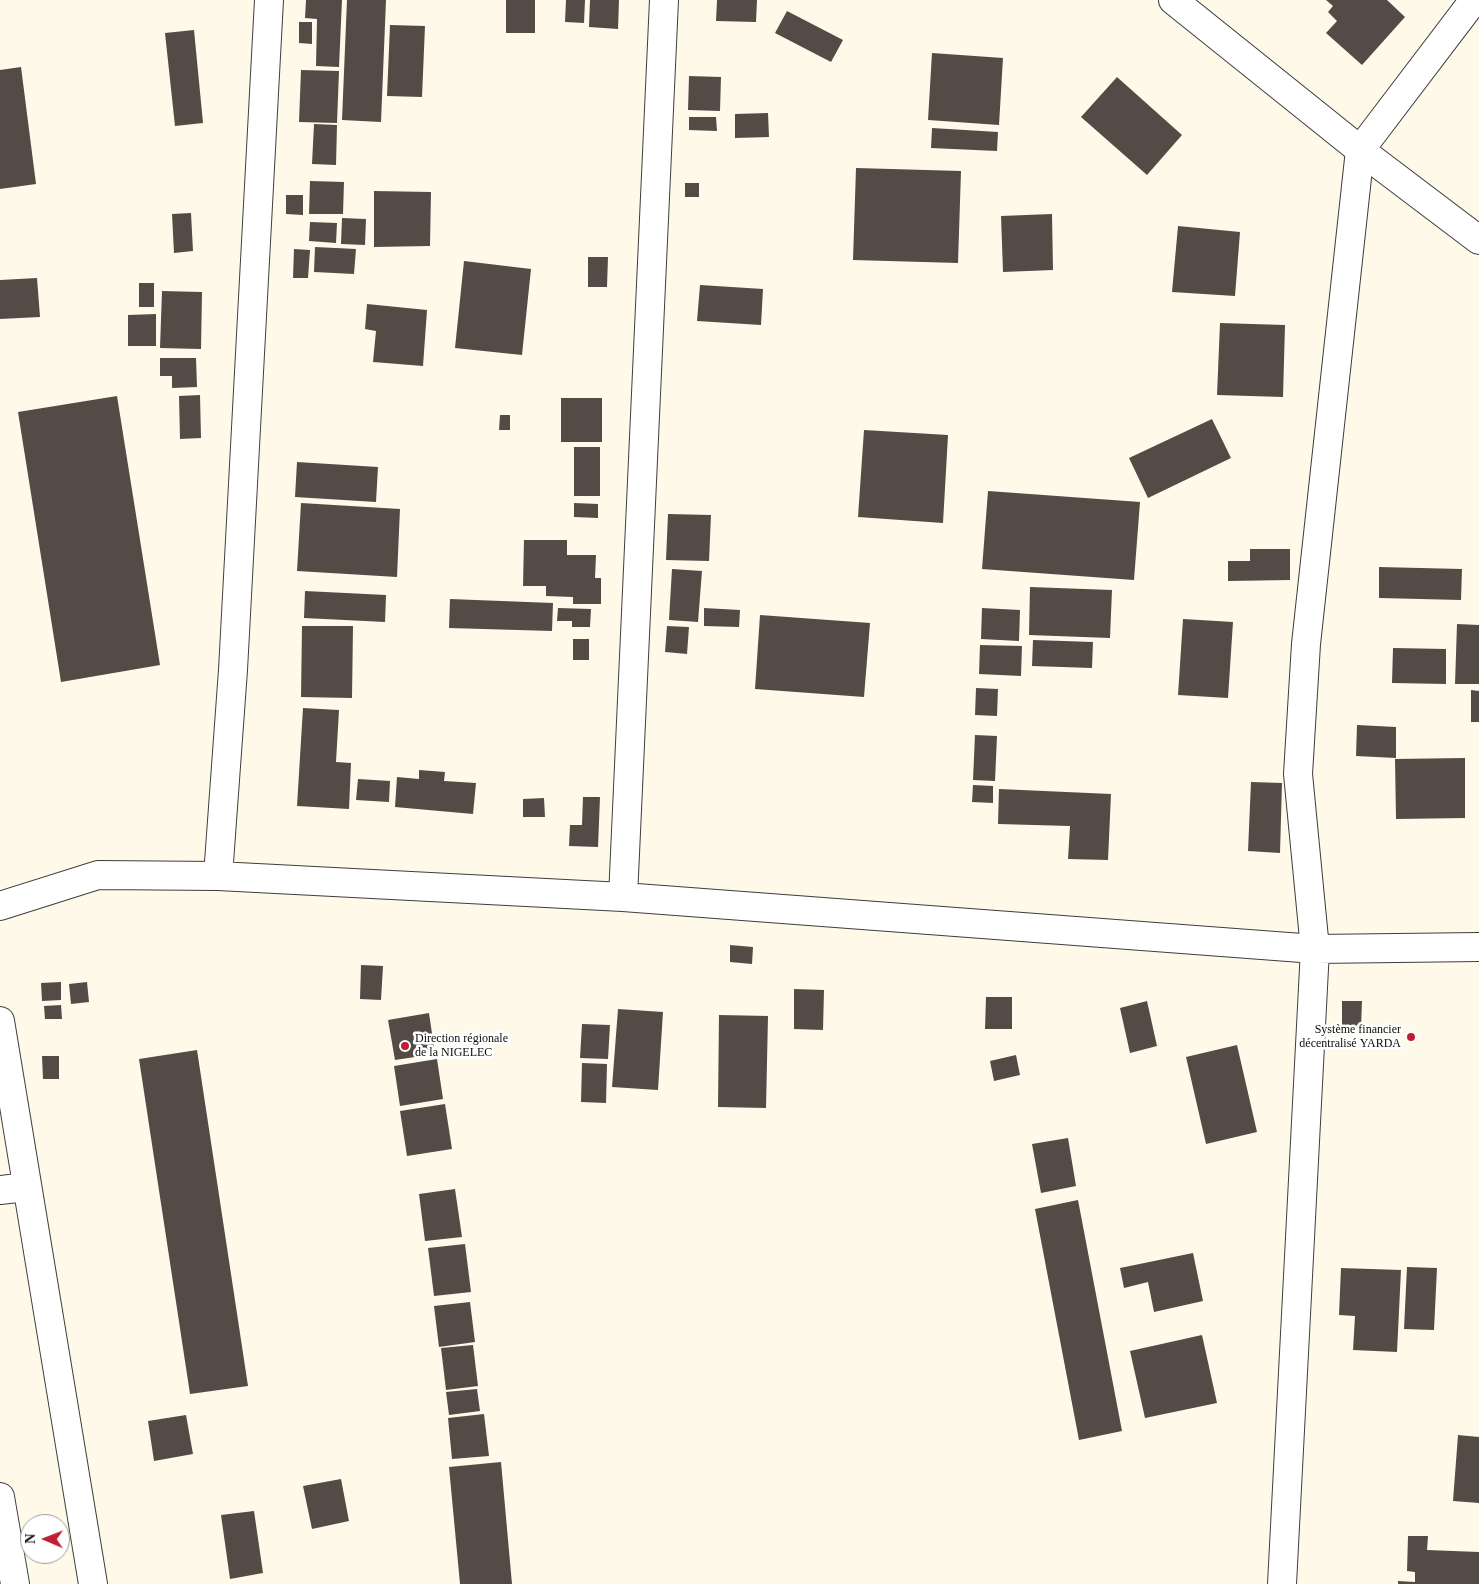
<!DOCTYPE html>
<html>
<head>
<meta charset="utf-8">
<style>
  body { margin:0 }
  #map { position:relative; width:1479px; height:1584px; overflow:hidden; background:#fff9e9; font-family:"Times New Roman",serif }
  canvas { display:block }
  .north { position:absolute; left:20px; top:1514px; width:50px; height:50px; box-sizing:border-box; background:#fff; border:1px solid #9d9d9d; border-radius:50%; rotate:271deg; font-size:14px; font-weight:700; line-height:20px; text-align:center; color:#0b0b0b }
  .north::after { content:''; display:block; margin:auto; width:18px; height:22px; background:#bf1f34; clip-path:polygon(50% 0,100% 100%,50% 72%,0 100%) }
</style>
</head>
<body>
<div id="map">
<canvas width="1479" height="1584"></canvas>
<div class="north">N</div>
</div>
<script>
const c = document.querySelector('canvas').getContext('2d');
c.lineJoin = 'round';
function fillPath(path, color) { c.fillStyle = color; c.fill(path, 'evenodd'); }
function stroke(path, color, width, dash) { c.strokeStyle = color; c.lineWidth = width; c.lineCap = dash ? 'butt' : 'round'; c.setLineDash(dash || []); c.stroke(path); }
function label(font, color, halo, rows, align = 'center') {
  c.font = font + ' "Times New Roman",serif'; c.lineWidth = 5; c.setLineDash([]); c.textBaseline = 'middle'; c.strokeStyle = halo; c.fillStyle = color; for (const [text, x, y, turn = 0] of rows) {
    c.save(); c.translate(x, y); c.rotate((+turn || 0) * Math.PI / 180); c.textAlign = isNaN(turn) ? turn : align; if (halo) c.strokeText(text, 0, 0); c.fillText(text, 0, 0); c.restore();
  }
}
fillPath(new Path2D(`
  M306,0H342L339,67L316,66L317,19L305,18Z
  M347,0H386L381,122L342,120Z
  M506,0H535V33H506Z
  M566,0H585L584,23L565,22Z
  M590,0H619L618,29L589,27Z
  M717,0H757L756,22L716,21Z
  M1326,0H1387L1405,17L1362,65L1326,33L1337,21L1328,12L1333,6Z
  M787,11L843,40L831,62L775,33Z
  M299,22H312V44L299,43Z
  M390,25L425,26L422,97L387,96Z
  M194,30L203,123L175,126L165,33Z
  M932,53L1003,58L999,125L928,120Z
  M21,67L36,184L0,189V70Z
  M301,70L339,71L337,123L299,122Z
  M689,76L721,77L720,111L688,110Z
  M1117,77L1182,135L1147,175L1081,117Z
  M768,113L769,137L735,138V114Z
  M689,117H716L717,131L689,130Z
  M314,124L337,125L336,165L312,164Z
  M932,128L998,132L997,151L931,148Z
  M856,168L961,171L958,263L853,260Z
  M310,181L344,182L343,214H309Z
  M685,183H699V197H685Z
  M374,191L431,192L430,246L374,247Z
  M286,195H303V215L286,214Z
  M191,213L193,251L174,253L172,214Z
  M1052,214L1053,270L1003,272L1001,216Z
  M342,218L366,219L365,245L341,244Z
  M310,222L337,223L336,243L309,241Z
  M1178,226L1240,232L1235,296L1172,292Z
  M315,247L356,249L354,274L314,272Z
  M294,249L310,250L308,278H293Z
  M588,257H608L607,287H588Z
  M464,261L531,269L522,355L455,348Z
  M37,278L40,317L0,319V280Z
  M139,283H154V307H139Z
  M700,285L763,289L761,325L697,321Z
  M162,291L202,292L201,349L160,348Z
  M367,304L427,310L423,366L373,362L376,331L365,329Z
  M156,314V346H128V315Z
  M1220,323L1285,325L1283,397L1217,395Z
  M160,358H196L197,387L172,388V376H160Z
  M200,395L201,438L180,439L179,396Z
  M117,396L160,665L61,682L18,412Z
  M561,398H602V442H561Z
  M500,415H510V430H499Z
  M1212,419L1231,458L1148,498L1129,458Z
  M864,430L948,435L943,523L858,517Z
  M574,447H600V496H574Z
  M297,462L378,467L376,502L295,497Z
  M988,491L1140,502L1134,580L982,569Z
  M301,503L400,509L397,577L297,571Z
  M574,503L598,504V518L574,517Z
  M668,514L711,515L709,561L666,560Z
  M524,540H567V555H596L595,578H601V604H573V597L546,596V586H523Z
  M1250,549H1290V580L1228,581V561H1250Z
  M1379,567L1462,569L1461,600L1379,598Z
  M672,569L702,571L698,622L669,620Z
  M1030,587L1112,590L1110,638L1029,635Z
  M305,591L386,595L385,622L304,618Z
  M450,599L553,603L552,631L449,628Z
  M558,608L591,609L590,627H572V621H557Z
  M704,608L740,610L739,627L704,626Z
  M982,608L1020,610L1019,641L981,639Z
  M760,615L870,623L864,697L755,689Z
  M1183,619L1233,622L1228,698L1178,695Z
  M1457,624L1479,625V684H1455Z
  M302,626H353L352,698L301,697Z
  M667,626L689,627L687,654L665,652Z
  M573,639H589V660H573Z
  M1033,640L1093,642L1092,668L1032,666Z
  M980,645L1022,646L1021,676L979,674Z
  M1393,648L1446,649V684L1392,683Z
  M976,688L998,689L997,716L975,715Z
  M1471,690L1479,691V722H1471Z
  M303,708L339,710L336,762L351,763L349,809L297,806Z
  M1357,725L1396,727V758L1356,756Z
  M975,735L997,736L995,781L973,780Z
  M1465,758V818L1396,819L1395,759Z
  M419,770L445,772L444,781L476,783L473,814L395,807L397,777L419,779Z
  M358,779L390,781L389,802L356,800Z
  M1251,782L1282,783L1280,853L1248,851Z
  M973,785L993,786V803L972,802Z
  M999,789L1111,794L1108,860L1068,859L1070,826L998,824Z
  M583,797H600L598,847L569,846L570,825H582Z
  M544,798L545,817H523V799Z
  M730,945L753,947L752,964L730,962Z
  M361,965L383,966L381,1000L360,999Z
  M61,982V1000L42,1001L41,983Z
  M87,982L89,1002L71,1004L69,984Z
  M794,989L824,990L823,1030L794,1029Z
  M986,997H1012V1029H985Z
  M1147,1001L1157,1046L1130,1053L1120,1008Z
  M1342,1001H1362L1361,1027H1342Z
  M61,1005L62,1019H45L44,1006Z
  M618,1009L663,1012L658,1090L612,1087Z
  M429,1013L435,1054L395,1060L388,1020Z
  M719,1015L768,1016L766,1108L718,1107Z
  M582,1024L610,1025L608,1059L580,1058Z
  M1237,1045L1257,1132L1206,1144L1186,1057Z
  M197,1050L248,1386L190,1394L139,1059Z
  M1016,1055L1020,1075L994,1081L990,1061Z
  M42,1056H59V1079H43Z
  M437,1059L443,1099L400,1106L394,1066Z
  M582,1063L607,1064L606,1103L581,1102Z
  M445,1104L452,1149L407,1156L400,1111Z
  M1068,1138L1076,1186L1041,1193L1032,1144Z
  M455,1189L462,1237L425,1241L419,1194Z
  M1078,1200L1122,1431L1079,1440L1035,1209Z
  M465,1244L471,1292L434,1296L428,1248Z
  M1193,1253L1203,1301L1154,1312L1148,1282L1124,1288L1120,1268Z
  M1407,1267L1437,1268L1434,1330L1404,1329Z
  M1341,1268L1401,1270L1397,1352L1353,1350L1355,1316L1339,1315Z
  M470,1302L475,1342L439,1347L434,1306Z
  M1202,1335L1217,1403L1145,1418L1130,1351Z
  M473,1345L478,1386L446,1390L441,1348Z
  M477,1389L480,1411L449,1415L446,1392Z
  M484,1414L489,1456L452,1459L448,1418Z
  M186,1415L193,1454L154,1461L148,1421Z
  M1458,1435L1479,1437V1503L1453,1501Z
  M501,1462L512,1584H460L449,1467Z
  M341,1479L349,1521L312,1529L303,1486Z
  M254,1511L263,1573L230,1579L221,1515Z
  M1408,1536H1428L1427,1550L1479,1552V1584H1398V1581L1415,1582V1572L1407,1571Z`), '#544b47');
const minor = new Path2D(`
  M1173,0L1360,150L1479,240
  M218,876L233,670L269,0
  M623,897L664,0
  M0,906L98,875L218,876L623,897L1315,949L1479,947
  M0,1021L93,1584
  M0,1190L26,1187
  M0,1497L15,1584
  M1282,1584L1315,949L1298,774L1306,644L1360,150L1474,0`);
stroke(minor, '#3e3e3e', 30);
stroke(minor, '#fff', 28);
for (const [x, y, r, color] of [
  [1411,1037,5,"#bf1f34"],
  [405,1046,5,"#bf1f34"]
]) { const dot = new Path2D(); dot.arc(x, y, r, 0, 2 * Math.PI); c.fillStyle = color; c.fill(dot); stroke(dot, '#fff', 2); }
label('12px', '#0b0b0b', '#fff', [
  ["Système financier",1401,1030],
  ["décentralisé YARDA",1401,1044],
  ["Direction régionale",415,1039,"left"],
  ["de la NIGELEC",415,1053,"left"]
], 'right');
</script>
</body>
</html>
